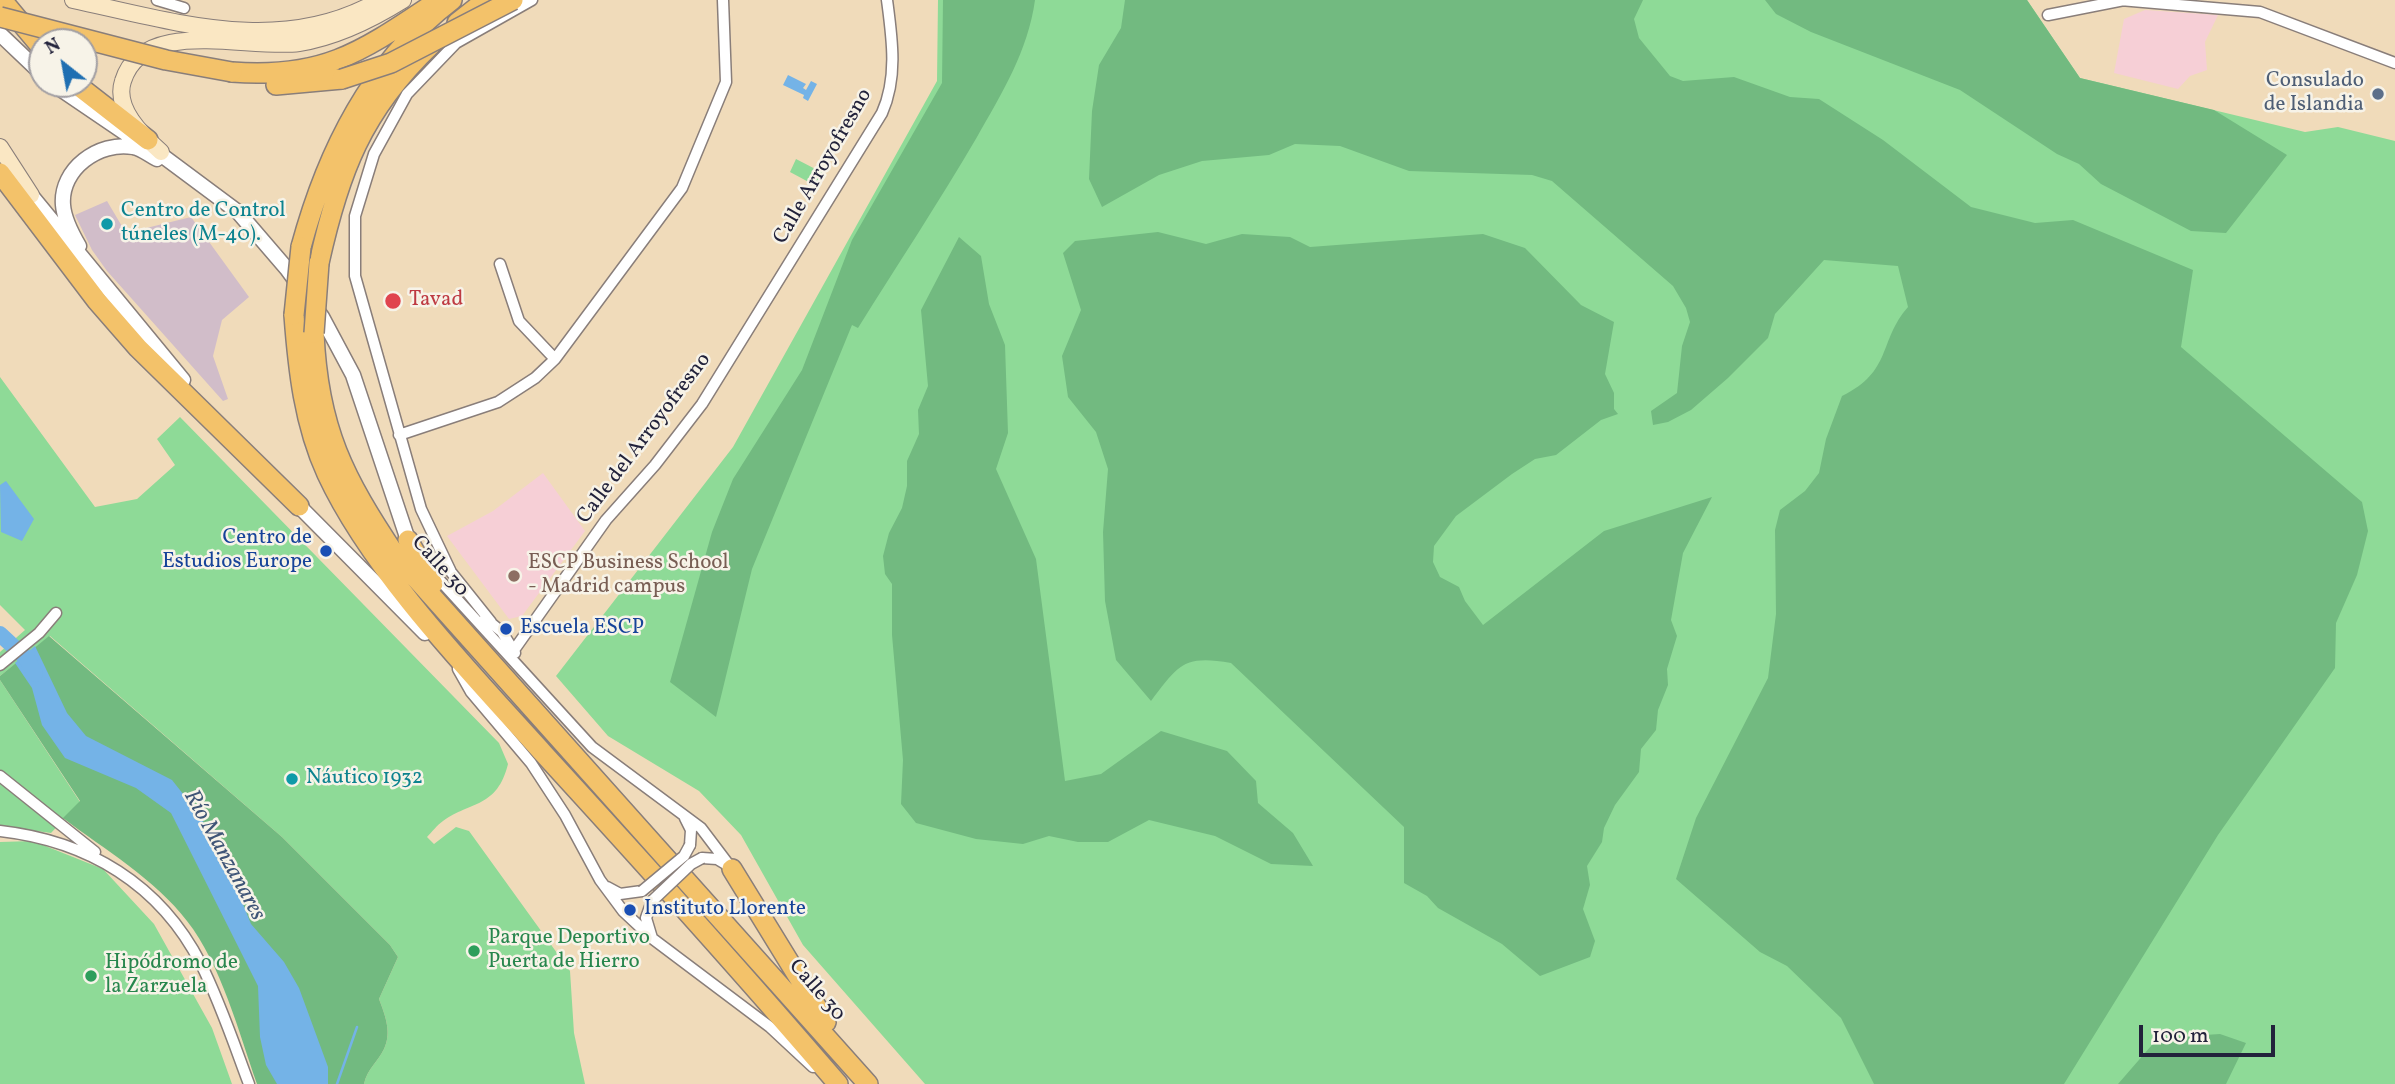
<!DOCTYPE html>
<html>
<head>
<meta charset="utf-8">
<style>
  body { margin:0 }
  #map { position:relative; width:2395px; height:1084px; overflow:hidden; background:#f0dbba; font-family:Vollkorn,serif }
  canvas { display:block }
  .north { position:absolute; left:28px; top:28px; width:70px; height:70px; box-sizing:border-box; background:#f7f3e8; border:2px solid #a29fa3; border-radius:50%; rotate:329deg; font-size:19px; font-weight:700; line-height:28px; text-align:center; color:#22223b }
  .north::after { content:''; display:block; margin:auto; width:24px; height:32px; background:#1f6fb2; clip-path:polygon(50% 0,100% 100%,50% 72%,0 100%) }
  .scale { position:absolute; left:2139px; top:1025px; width:136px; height:32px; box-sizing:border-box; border:4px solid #22223b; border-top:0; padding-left:9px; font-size:21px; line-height:24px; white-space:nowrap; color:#22223b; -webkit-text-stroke:5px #f7f3e8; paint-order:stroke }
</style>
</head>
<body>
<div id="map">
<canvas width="2395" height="1084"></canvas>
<div class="north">N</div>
<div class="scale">100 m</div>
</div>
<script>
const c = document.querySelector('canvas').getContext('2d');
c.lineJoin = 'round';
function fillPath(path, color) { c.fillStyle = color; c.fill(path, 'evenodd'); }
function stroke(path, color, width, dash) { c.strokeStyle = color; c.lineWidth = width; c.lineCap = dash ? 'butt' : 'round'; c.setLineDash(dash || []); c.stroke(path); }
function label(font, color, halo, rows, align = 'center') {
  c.font = font + ' Vollkorn,serif'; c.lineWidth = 5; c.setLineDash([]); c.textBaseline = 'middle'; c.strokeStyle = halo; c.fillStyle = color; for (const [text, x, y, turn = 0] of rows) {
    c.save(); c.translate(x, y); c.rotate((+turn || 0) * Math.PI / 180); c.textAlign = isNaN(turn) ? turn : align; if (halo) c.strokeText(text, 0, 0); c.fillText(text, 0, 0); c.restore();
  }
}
fillPath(new Path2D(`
  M2145,10L2218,15L2205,42L2207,70L2190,76L2178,89L2114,73L2124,19Z
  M543,473L585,531L522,616L509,619L447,536L493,511Z`), '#f6cfd6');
fillPath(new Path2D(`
  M107,201L126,233L191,217L249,297L222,320L213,356L228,399L223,401L107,271L92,250L75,215Z`), '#d1bdc9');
fillPath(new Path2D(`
  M938,0H2027L2080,78L2305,132L2338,127L2395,141V1084H925L803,945L741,835L699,791L608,736L556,676L733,447L937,81Z
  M796,159L825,174L818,187L790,172Z
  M0,377L95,507L137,499L175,465L157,439L180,417L499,743L508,764C497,808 471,801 443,821C437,825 432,832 427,837L434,844L456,827L469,831L570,971L574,1033L585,1084H364C367,1069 378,1062 384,1049C392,1032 385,1015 379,999L398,957L390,945L282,837L50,636L0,676V652L25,630L0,605Z
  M0,680L80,802L51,833L0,826Z
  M33,841L103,869L154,924L212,1028L232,1084H0V842Z`), '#8eda97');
fillPath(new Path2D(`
  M943,0H1035C1028,51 1002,93 977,137C939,202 898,264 858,328L852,325L752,569L716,717L670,682L712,532L733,479L802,370L852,240L942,83Z
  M1125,0H1643L1634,19L1639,38L1670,76L1683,81L1734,77L1790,97L1819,99L1883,140L1971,207L2035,223L2073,220L2193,270L2181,347L2362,502L2368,531L2357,575L2336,623L2335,668L2218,835L2064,1084H1874L1841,1018L1787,966L1760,952L1676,879L1696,818L1768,678L1776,614L1775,530L1780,510L1805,491L1819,473L1826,439L1842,396C1893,371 1878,341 1908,307L1898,266L1824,260L1775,314L1768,338L1728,378L1691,410L1668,422L1653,425L1651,411L1677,393L1682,346L1690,322L1686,308L1673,286L1552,181L1532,175L1409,171L1340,146L1295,144L1269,155L1202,161L1159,175L1102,207L1089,179L1092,111L1099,65L1121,28Z
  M1765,0H2027L2080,78L2214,110L2287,155L2226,233L2191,231L2101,184L2079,164L2057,154L1960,90L1811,32L1776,14Z
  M1158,232L1206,244L1242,234L1290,237L1310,247L1483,234L1525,248L1581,305L1614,322L1605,374L1614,393V409L1618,414L1601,420L1556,455L1535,459L1512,474L1456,516L1434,546L1433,562L1440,577L1459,587L1465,601L1483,625L1604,531L1712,497L1683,553L1671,620L1677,636L1667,669L1668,685L1658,710L1656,730L1641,749L1639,772L1615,805L1604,828L1602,842L1587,866L1590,885L1583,909L1595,941L1590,957L1540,976L1502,944L1438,908L1427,896L1404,883V827L1231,663C1184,655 1179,664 1151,701L1116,660L1105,601L1103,532L1108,469L1096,432L1068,397L1062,356L1081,310L1063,253L1075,241Z
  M959,237L981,256L989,304L1005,345L1008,433L996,469L1036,559L1065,781L1101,774L1161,731L1227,751L1256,781L1258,803L1293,833L1313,866L1271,864L1215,836L1149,820L1108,842H1078L1049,836L1023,844L976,839L916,823L901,804L903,760L892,635V584L885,574L883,556L889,533L902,508L907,486V461L919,434L918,410L928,386L921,310Z
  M49,636L282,837L390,945L398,957L379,999C385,1015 392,1032 384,1049C378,1062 367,1069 364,1084H257C239,1033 221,964 187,921C155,879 105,850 63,818L80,801L0,680V676Z
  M2220,1034L2246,1043L2226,1084H2118L2158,1038Z`), '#72ba80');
fillPath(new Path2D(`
  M788,75L806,84L803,88L806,90L811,81L817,84L808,101L803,98L804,95L783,85Z
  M6,481L34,519L22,541L1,532L0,485Z
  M35,646L67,713L86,736L172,780L199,814L229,869L251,924L284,962L299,988L328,1067V1084H277L266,1065L260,1037L258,986L171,813L136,788L65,758L42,725L32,688L15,663Z`), '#74b3e7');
stroke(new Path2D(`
  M337,1084L357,1027`), '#74b3e7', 2.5);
stroke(new Path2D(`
  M0,634L27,659L35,674`), '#74b3e7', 16);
const minor = new Path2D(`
  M157,0L184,8
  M2120,0L2260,12L2395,63
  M2048,15L2124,0
  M500,264L519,321L555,359
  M399,435L498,402L535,378L555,359L682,188L726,82L723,0
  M435,575L592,747L701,828L732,869
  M485,618L502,632L515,653
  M491,622L451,572L421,509L355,276V216L374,154L407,94L456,43L532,0
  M514,650L606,520L655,465L702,404L882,113C898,77 892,38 887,0
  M0,665L39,633L56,613
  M458,669L471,692L531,763L565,815L600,880L623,911L653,939L770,1027L813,1067
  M0,776L95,852
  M685,818L691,830L690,845
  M0,831C88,841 160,884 201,964C220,1002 234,1044 249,1084
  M702,858L717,859L727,865
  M607,887L620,894L642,891
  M652,901L646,918L652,938`);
const tertiary = new Path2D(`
  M0,34L42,74
  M53,84L131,137
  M152,148L238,212L287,269L322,317L353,375L408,540
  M25,188L183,380
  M79,246C72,234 64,219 63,205C60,169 99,141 133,147C141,148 149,155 157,159
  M294,501L425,633`);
const secondary = new Path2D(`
  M73,0C176,22 282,57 380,0
  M0,147L31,195
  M161,152C142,135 114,108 123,81C143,16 248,50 299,43C337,37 371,20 403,0`);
const motorway = new Path2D(`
  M2,0L42,48
  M457,23L486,0
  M232,72C323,79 361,52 433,4
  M76,84L148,140
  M276,85L342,79
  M0,173L97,301L138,348L299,506
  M301,247C327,151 371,62 452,0
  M319,263C339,172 362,111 431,45
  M294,315C298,369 304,424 327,474C372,571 471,673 543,753C643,862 742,972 838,1084
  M314,333C318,429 344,478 396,556L868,1084
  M408,540L433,584
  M732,869L826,1022`);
stroke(minor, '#897e7a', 13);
stroke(tertiary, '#897e7a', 17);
stroke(secondary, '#897e7a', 18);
stroke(motorway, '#897e7a', 22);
stroke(minor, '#fff', 10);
stroke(tertiary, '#fff', 14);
stroke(secondary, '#fae7c3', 16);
stroke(motorway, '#f3c26a', 19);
const minorBridge = new Path2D(`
  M642,891L684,856L690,845
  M652,901L691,864L702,858`);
const motorwayBridge = new Path2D(`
  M0,17L166,60L232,72
  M342,79L391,63L513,0
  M294,315L301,247
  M314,333L319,263`);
stroke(minorBridge, '#897e7a', 13, []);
stroke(motorwayBridge, '#897e7a', 22, []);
stroke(minorBridge, '#fff', 10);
stroke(motorwayBridge, '#f3c26a', 19);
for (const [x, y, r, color] of [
  [2378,94,7,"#5c6f8a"],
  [107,224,7,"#0f9aa8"],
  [393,301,9,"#e0444e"],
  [326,551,7,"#1a4fb4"],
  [514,576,7,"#8d6e63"],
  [506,629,7,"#1a4fb4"],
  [292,779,7,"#0f9aa8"],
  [630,910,7,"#1a4fb4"],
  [474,951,7,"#2e9e5b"],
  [91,976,7,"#2e9e5b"]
]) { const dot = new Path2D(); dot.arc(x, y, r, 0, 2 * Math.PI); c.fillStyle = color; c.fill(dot); stroke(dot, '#f7f3e8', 2.5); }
label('21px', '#4e5e75', '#f7f3e8', [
  ["Consulado",2364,82],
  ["de Islandia",2364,106]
], 'right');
label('21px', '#22223b', '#f7f3e8', [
  ["Calle Arroyofresno",824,167,-60],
  ["Calle del Arroyofresno",645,439,-53],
  ["Calle 30",439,567,48],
  ["Calle 30",816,991,49]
]);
label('21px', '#0d838f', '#f7f3e8', [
  ["Centro de Control",121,212],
  ["túneles (M-40).",121,236],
  ["Náutico 1932",306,779]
], 'left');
label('21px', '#be3a42', '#f7f3e8', [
  ["Tavad",409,301]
], 'left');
label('21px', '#164399', '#f7f3e8', [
  ["Centro de",312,539,"right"],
  ["Estudios Europe",312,563,"right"],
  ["Escuela ESCP",520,629],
  ["Instituto Llorente",644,910]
], 'left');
label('21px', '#785e54', '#f7f3e8', [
  ["ESCP Business School",528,564],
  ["- Madrid campus",528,588]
], 'left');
label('21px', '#27864d', '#f7f3e8', [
  ["Parque Deportivo",488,939],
  ["Puerta de Hierro",488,963],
  ["Hipódromo de",105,964],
  ["la Zarzuela",105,988]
], 'left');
label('italic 23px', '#3f5577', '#f7f3e8', [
  ["Río Manzanares",223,856,61]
]);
</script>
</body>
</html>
